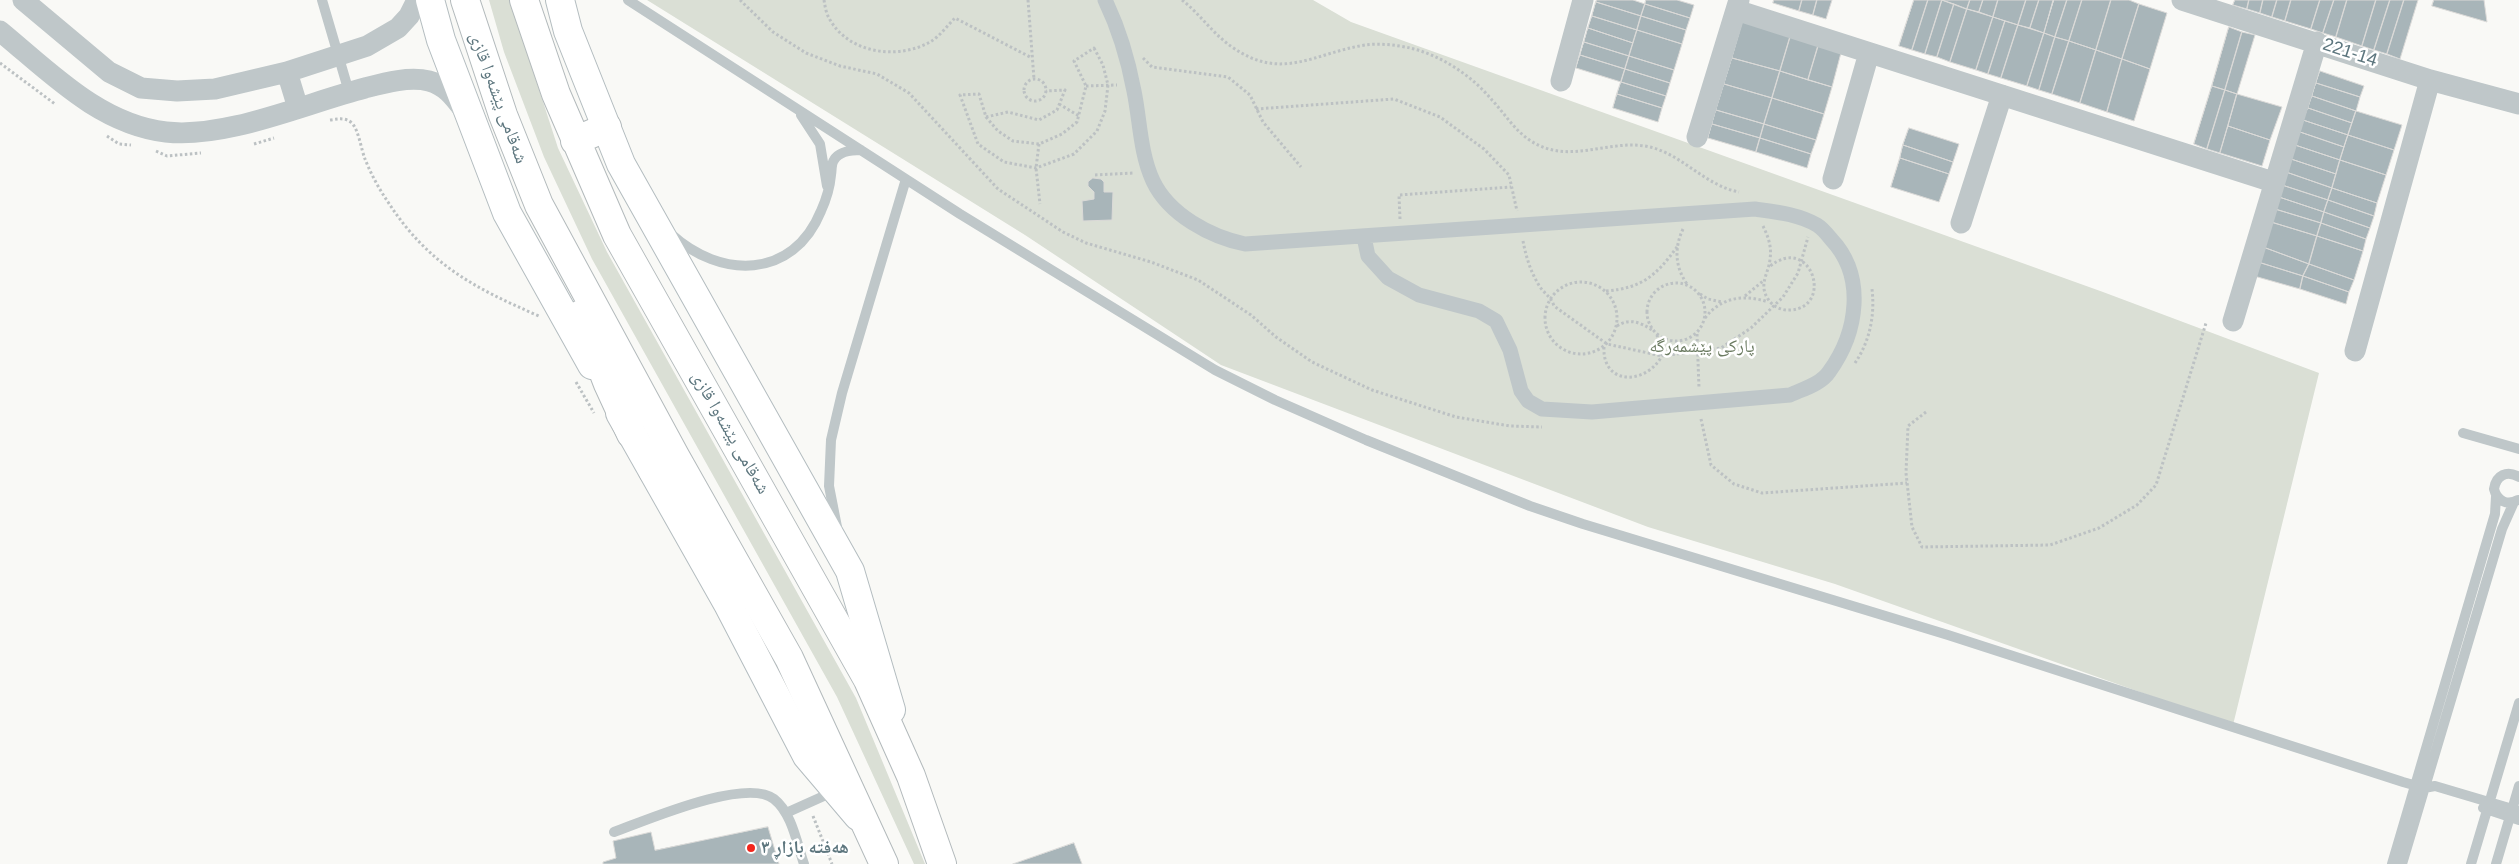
<!DOCTYPE html>
<html>
<head>
<meta charset="utf-8">
<style>
  body { margin:0 }
  canvas { display:block; background:#f9f9f6 }
</style>
</head>
<body>
<canvas width="2519" height="864"></canvas>
<script>
const c = document.querySelector('canvas').getContext('2d');
c.lineJoin = 'round';
function fillPath(path, color) { c.fillStyle = color; c.fill(path, 'evenodd'); }
function stroke(path, color, width, dash) { c.strokeStyle = color; c.lineWidth = width; c.lineCap = dash ? 'butt' : 'round'; c.setLineDash(dash || []); c.stroke(path); }
function label(font, color, halo, rows, align = 'center') {
  c.font = font + ' Arial,"Noto Naskh Arabic",sans-serif'; c.lineWidth = 5; c.setLineDash([]); c.textBaseline = 'middle'; c.strokeStyle = halo; c.fillStyle = color; for (const [text, x, y, turn = 0] of rows) {
    c.save(); c.translate(x, y); c.rotate((+turn || 0) * Math.PI / 180); c.textAlign = isNaN(turn) ? turn : align; if (halo) c.strokeText(text, 0, 0); c.fillText(text, 0, 0); c.restore();
  }
}
fillPath(new Path2D(`
  M489,0H510L558,148L607,252L856,698L925,864H914L837,697L592,259L544,157L504,52Z
  M647,0H1313L1351,22L2103,292L2319,373L2233,725L1835,584L1648,527L1221,365L1025,235Z`), '#dadfd5');
const building = new Path2D(`
  M1597,0H1633L1645,4L1641,16L1596,2Z
  M1646,0H1677L1694,5L1690,18L1645,4Z
  M1774,0H1802L1799,11L1773,3Z
  M1802,0H1817L1813,15L1799,11Z
  M1817,0H1832L1826,19L1813,15Z
  M1914,0H1928L1912,50L1899,46Z
  M1928,0H1942L1925,54L1912,50Z
  M1942,0H1970L1967,9Z
  M1942,0L1954,4L1937,57L1925,54Z
  M1970,0H1983L1979,12L1967,9Z
  M1983,0H1998L1993,17L1979,12Z
  M1998,0H2026L2018,25L1993,17Z
  M2026,0H2039L2030,28L2018,25Z
  M2039,0H2053L2044,33L2030,28Z
  M2054,0H2067L2055,37L2044,33Z
  M2067,0H2082L2069,41L2055,37Z
  M2082,0H2111L2096,50L2069,41Z
  M2111,0H2129L2139,4L2122,59L2096,50Z
  M2235,0H2249L2247,9L2233,5Z
  M2249,0H2263L2260,13L2247,9Z
  M2263,0H2277L2272,17L2260,13Z
  M2277,0H2291L2285,21L2272,17Z
  M2291,0H2320L2311,29L2285,21Z
  M2320,0H2334L2323,33L2311,29Z
  M2334,0H2347L2336,37L2323,33Z
  M2347,0H2376L2362,46L2336,37Z
  M2376,0H2390L2374,50L2362,46Z
  M2390,0H2404L2387,54L2374,50Z
  M2404,0H2418L2400,59L2387,54Z
  M2434,0H2484L2487,22L2432,6Z
  M1596,2L1641,16L1637,30L1592,16Z
  M1645,4L1690,18L1686,30L1641,16Z
  M1954,4L1967,9L1950,62L1937,57Z
  M2139,4L2167,13L2150,69L2122,59Z
  M1967,9L1993,17L1976,70L1950,62Z
  M1592,16L1637,30L1633,43L1588,28Z
  M1641,16L1686,30L1682,44L1637,30Z
  M1993,17L2005,21L1988,74L1976,70Z
  M1743,20L1791,34L1780,71L1732,58Z
  M2005,21L2018,25L2001,78L1988,74Z
  M2018,25L2044,33L2027,86L2001,78Z
  M2229,27L2242,32L2225,90L2212,86Z
  M1588,28L1633,43L1629,56L1584,42Z
  M1637,30L1682,44L1674,70L1629,56Z
  M2242,32L2255,35L2237,94L2225,90Z
  M2044,33L2055,37L2039,90L2027,86Z
  M1791,34L1819,43L1808,80L1780,71Z
  M2055,37L2069,41L2052,94L2039,90Z
  M2069,41L2096,50L2080,103L2052,94Z
  M1584,42L1629,56L1625,69L1580,55Z
  M1819,43L1842,49L1832,87L1808,80Z
  M2096,50L2122,59L2107,112L2080,103Z
  M1580,55L1625,69L1621,82L1576,68Z
  M1629,56L1674,70L1670,83L1625,69Z
  M1732,58L1780,71L1772,98L1724,84Z
  M2122,59L2150,69L2134,121L2107,112Z
  M1625,69L1670,83L1666,96L1621,82Z
  M1780,71L1832,87L1824,114L1772,98Z
  M2320,71L2364,86L2360,97L2316,83Z
  M1621,82L1666,96L1662,108L1617,94Z
  M2316,83L2360,97L2356,111L2312,96Z
  M1724,84L1772,98L1764,124L1716,110Z
  M2212,86L2225,90L2207,149L2194,144Z
  M2225,90L2237,94L2220,153L2207,149Z
  M1617,94L1662,108L1658,122L1613,108Z
  M2237,94L2282,107L2270,140L2228,126Z
  M2312,96L2356,111L2352,123L2308,108Z
  M1772,98L1824,114L1816,140L1764,124Z
  M2308,108L2352,123L2348,135L2303,120Z
  M1716,110L1764,124L1760,138L1712,124Z
  M2356,111L2402,125L2394,150L2348,135Z
  M2303,120L2348,135L2344,147L2300,132Z
  M1712,124L1760,138L1756,152L1708,138Z
  M1764,124L1816,140L1811,154L1760,138Z
  M2228,126L2270,140L2262,166L2220,153Z
  M1909,128L1959,144L1953,162L1903,145Z
  M2300,132L2344,147L2340,160L2295,145Z
  M2348,135L2394,150L2386,175L2340,160Z
  M1760,138L1811,154L1807,168L1756,152Z
  M1903,145L1953,162L1949,174L1900,158Z
  M2295,145L2340,160L2336,174L2291,159Z
  M1900,158L1949,174L1939,202L1891,187Z
  M2291,159L2336,174L2332,188L2286,172Z
  M2340,160L2386,175L2377,203L2332,188Z
  M2286,172L2332,188L2328,200L2282,185Z
  M1093,178L1101,179L1104,182V192H1113L1112,220L1083,221L1082,201L1094,199V192L1088,186V182Z
  M2282,185L2328,200L2324,212L2279,197Z
  M2332,188L2377,203L2374,216L2328,200Z
  M2279,197L2324,212L2321,223L2275,209Z
  M2328,200L2374,216L2370,228L2324,212Z
  M2275,209L2321,223L2317,236L2271,222Z
  M2324,212L2370,228L2366,239L2321,223Z
  M2271,222L2317,236L2309,264L2263,247Z
  M2321,223L2366,239L2363,251L2317,236Z
  M2317,236L2363,251L2354,280L2309,264Z
  M2263,247L2309,264L2303,276L2258,262Z
  M2258,262L2303,276L2300,289L2254,276Z
  M2309,264L2354,280L2349,292L2303,276Z
  M2303,276L2349,292L2346,304L2300,289Z
  M768,827L779,864H603V862L616,858L613,841L651,832L655,850Z
  M1074,843L1082,864H1013Z`);
fillPath(building, '#a8b5b9');
stroke(building, '#dbdad8', 1);
const secondary = new Path2D(`
  M430,0L441,40L507,213L592,365
  M560,0L568,31L621,164L850,571L891,710
  M620,413L728,604L807,756L858,816`);
const trunk = new Path2D(`
  M465,0L503,115L539,205L675,456L789,658L884,864
  M524,0L556,94L617,235L868,680L911,776L942,864
  M575,141L607,127
  M581,314L608,384L631,434
  M653,471L675,456`);
stroke(secondary, '#b4bdc0', 30);
stroke(trunk, '#b3babc', 30);
stroke(new Path2D(`
  M740,0L773,32L806,53L840,66L877,74L909,93L998,189L1063,232L1086,243L1151,262L1198,280L1251,315L1276,337L1312,362L1372,390L1456,417L1510,426L1542,427
  M824,0C825,6 826,13 829,18C848,54 898,60 930,42C939,37 948,25 955,18L1032,58
  M1028,0L1034,79
  M1182,0C1200,14 1213,34 1232,47C1282,82 1314,53 1365,45C1379,43 1397,45 1410,48C1441,55 1472,76 1492,100C1505,114 1515,131 1531,141C1568,165 1606,140 1645,146C1681,152 1703,185 1739,192
  M1094,48L1103,65L1108,85L1105,111L1097,131L1074,154L1036,168L1004,162L978,144L960,95L979,94L986,117L998,131L1013,141L1039,144L1062,134L1077,122L1086,86L1074,61Z
  M1143,58L1152,67L1228,77L1250,95L1263,122L1301,167
  M0,63L55,104
  M1024 90a11 11 0 1 1 22 0a11 11 0 1 1-22 0Z
  M1086,86L1117,85
  M1059,104L1079,116
  M1256,109L1394,99L1440,117L1484,149L1509,175L1517,211
  M986,117L1008,112L1039,120L1057,110L1065,90L1046,91
  M330,120C338,119 345,117 352,123C359,131 361,149 365,159C371,174 379,189 388,202C428,264 474,288 539,316
  M107,136L119,144L131,145
  M254,144L274,138
  M1039,144L1036,168L1040,204
  M156,151L167,156L201,153
  M1095,175L1133,173
  M1400,219L1399,195L1511,187
  M1763,226C1768,236 1772,247 1770,259C1769,273 1758,284 1768,299C1772,306 1782,311 1790,310C1835,308 1811,232 1769,267
  M1683,229C1674,248 1675,267 1687,284
  M1523,241C1526,257 1531,273 1540,287C1545,294 1551,297 1554,306L1607,344L1662,356L1721,348L1751,328L1783,297L1798,273L1808,237
  M1545 318a36 36 0 1 1 72 0a36 36 0 1 1-72 0Z
  M1647 312a29 29 0 1 1 58 0a29 29 0 1 1-58 0Z
  M1606,291C1642,288 1656,276 1677,247
  M1700,294L1708,299L1722,302
  M1745,296L1763,281
  M1705,318C1721,297 1744,294 1768,302
  M1617,326C1629,318 1640,322 1652,330
  M1697,334L1699,388
  M1604,347C1602,385 1645,386 1662,356L1657,335
  M1855,363C1870,341 1875,315 1872,289
  M576,382L594,413
  M1926,412L1908,426L1906,473L1912,527L1922,547L2050,545L2099,528L2137,505L2156,485L2206,323
  M1701,419L1711,465L1734,484L1762,493L1907,483
  M813,816L832,864`), '#bcc1c3', 3, [2.5, 2.5]);
stroke(new Path2D(`
  M322,0L349,92
  M628,0L960,214L1215,370L1275,400L1366,440L1530,506L1583,524L1948,635L2403,782L2424,788L2435,786L2519,811
  M801,115L820,144L827,186
  M671,234C720,279 793,280 821,211C826,200 830,186 831,175C832,170 831,164 834,160C839,151 852,150 861,150
  M2463,433L2519,449
  M2518,500C2507,506 2497,501 2494,489C2496,475 2507,470 2519,477
  M837,527L829,486L831,440L842,393L906,179
  M2483,808L2519,820
  M786,813L835,791
  M614,832C647,820 746,777 774,799C792,813 797,844 804,864
  M2392,864L2495,514L2496,496
  M2402,864L2502,529L2514,502
  M2471,864L2519,703
  M2496,864L2519,786`), '#bfc7c9', 10);
stroke(new Path2D(`
  M1105,0C1119,29 1128,59 1134,91C1140,120 1140,153 1153,181C1169,215 1211,237 1245,244L1755,209C1776,212 1798,214 1817,225C1822,228 1827,234 1831,239C1866,276 1858,332 1829,372C1821,384 1803,389 1790,395L1592,412L1542,409L1528,401L1521,391L1510,350L1496,321L1479,311L1419,295L1388,278L1368,256L1364,237`), '#bfc7c9', 15);
stroke(new Path2D(`
  M23,0L109,72L141,88L177,91L215,89L287,72L367,46L398,28L409,16L417,0
  M2182,0L2430,80L2519,104
  M1736,10L2273,182
  M0,31C50,72 99,124 166,132C226,139 306,103 365,88C384,83 409,76 429,81C445,85 454,97 463,109
  M287,72L298,108
  M1561,81L1583,0
  M1697,137L1739,0
  M1833,179L1869,53
  M1961,223L2002,95
  M2233,321L2317,42
  M2355,351L2430,80`), '#bfc7c9', 21);
stroke(secondary, '#fff', 28);
stroke(trunk, '#fff', 28);
for (const [x, y, r, color] of [
  [751,848,5,"#f3261c"]
]) { const dot = new Path2D(); dot.arc(x, y, r, 0, 2 * Math.PI); c.fillStyle = color; c.fill(dot); stroke(dot, '#fff', 2); }
label('18px', '#5d767e', '#fff', [
  ["221-14",2350,53,18],
  ["شەقامی پێشەوا قازی",498,98,70],
  ["شەقامی پێشەوا قازی",730,433,60]
]);
label('18px', '#6b7b61', '#fff', [
  ["پارکی پێشمەرگە",1702,347]
]);
label('bold 18px', '#5d767e', '#fff', [
  ["هەفتە بازاڕ ٣",761,848]
], 'left');
</script>
</body>
</html>
